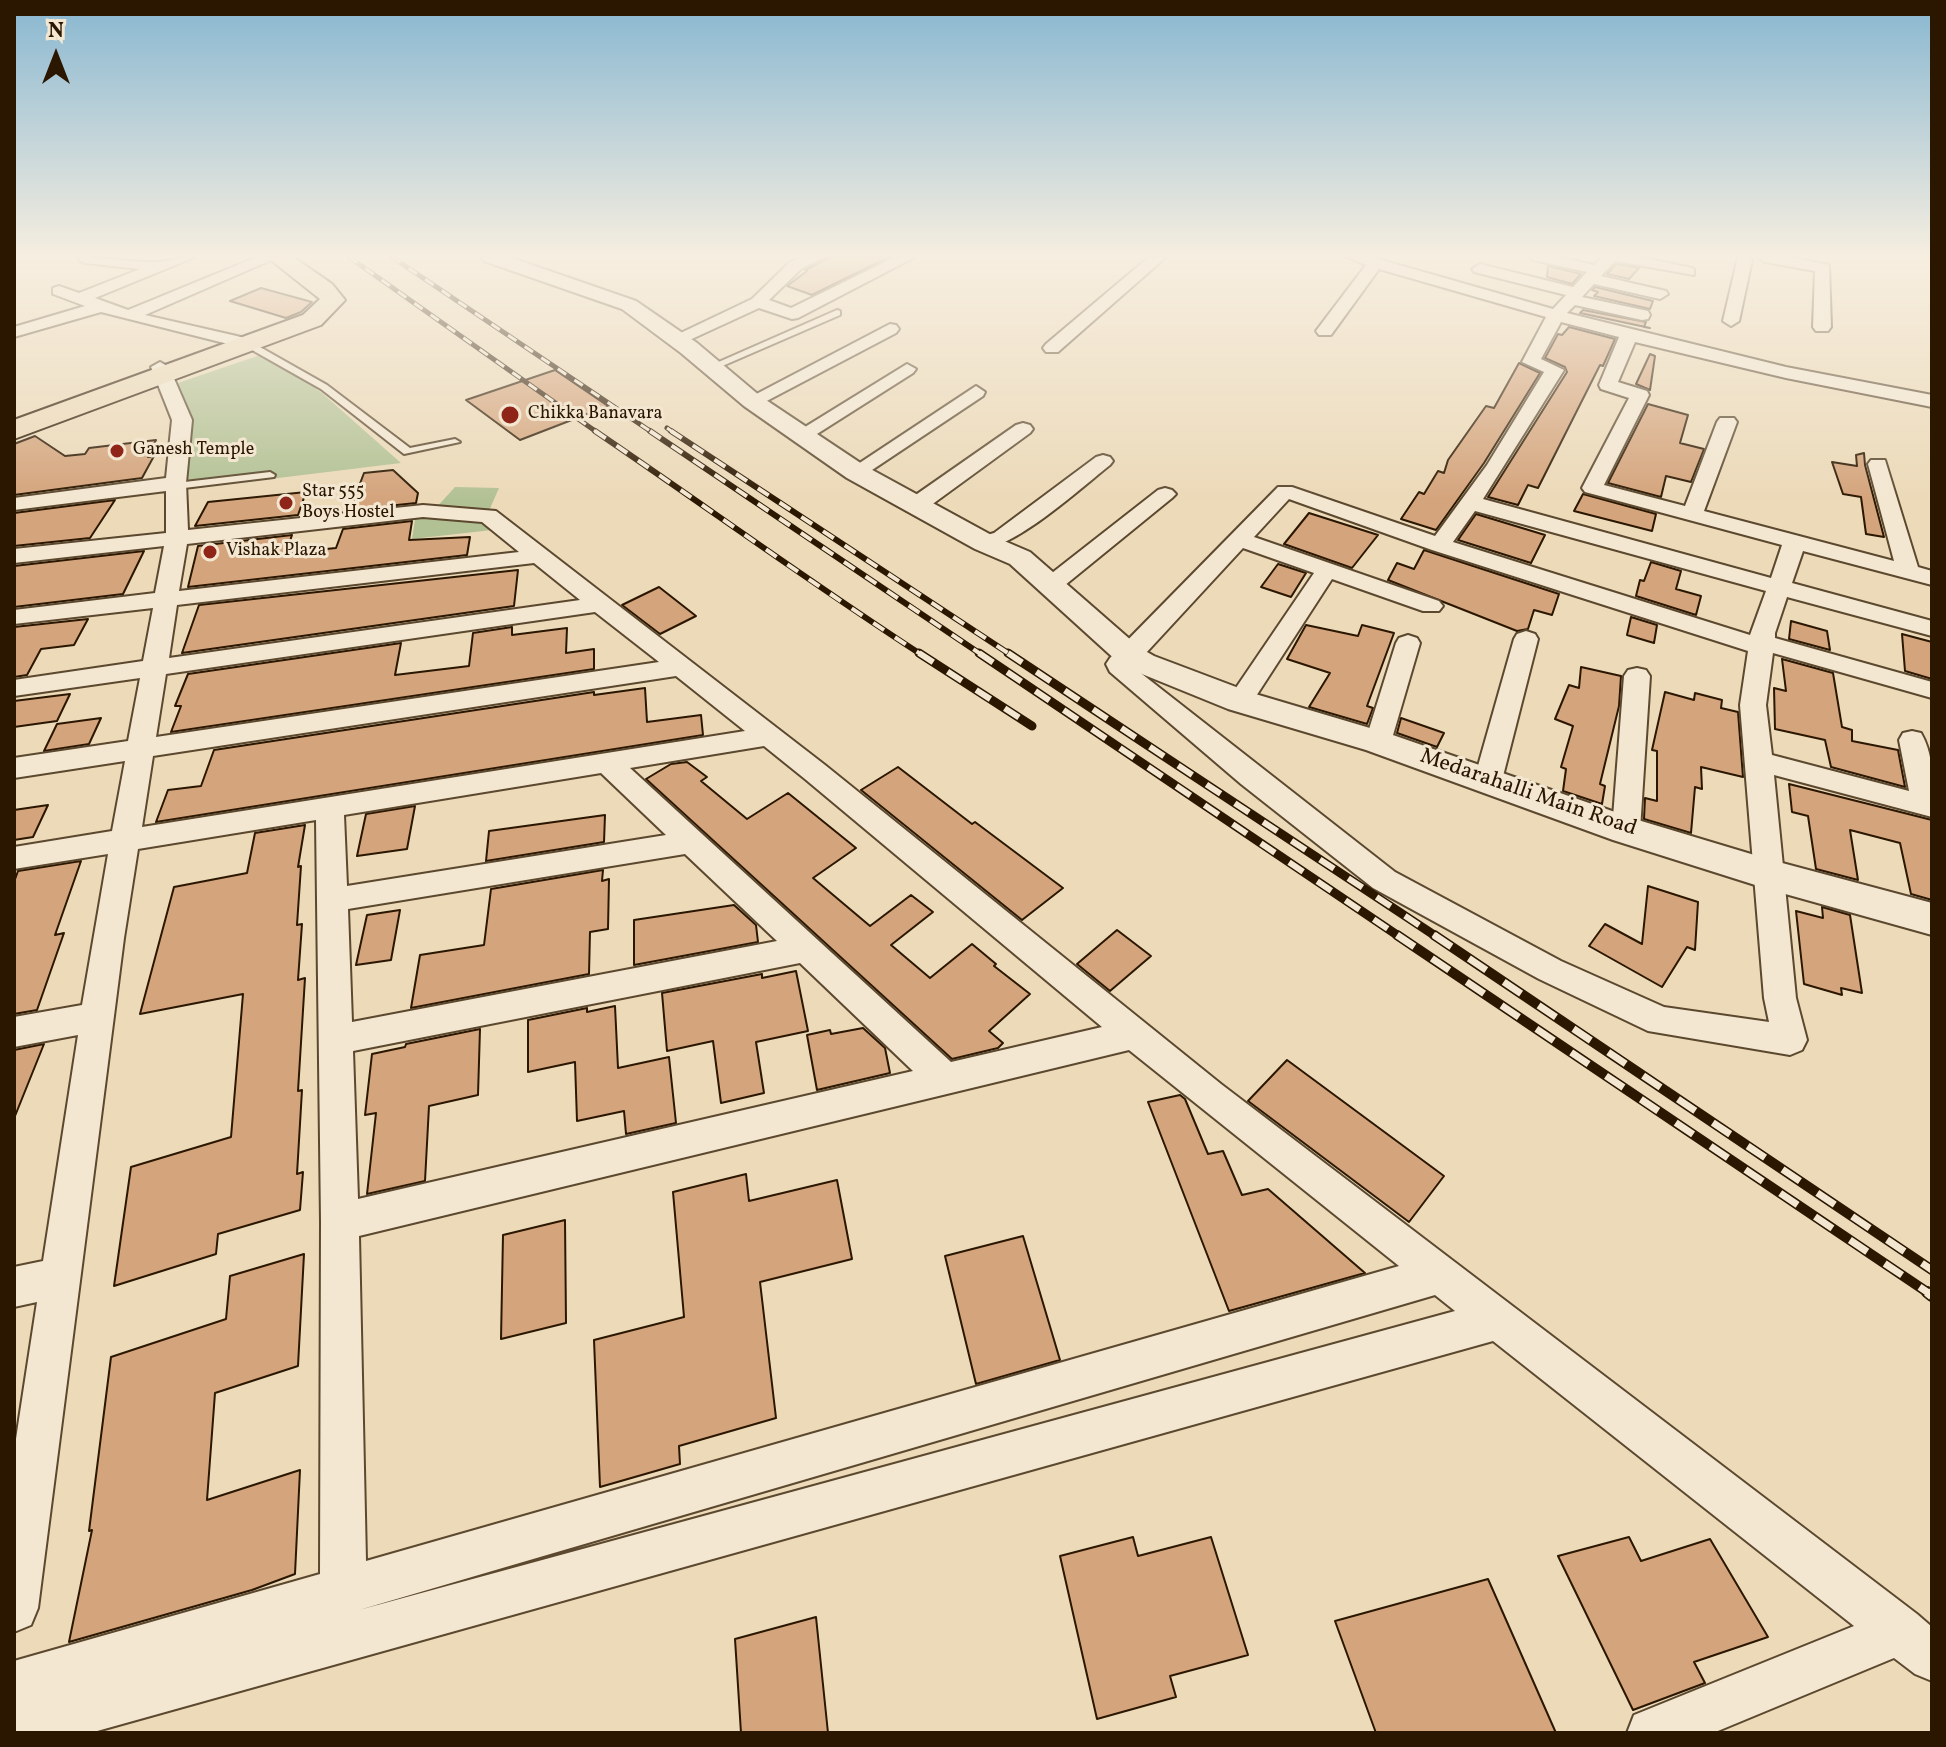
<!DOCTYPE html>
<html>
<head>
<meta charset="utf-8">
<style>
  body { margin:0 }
  #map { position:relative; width:1946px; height:1747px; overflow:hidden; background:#ecdab9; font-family:Vollkorn,serif }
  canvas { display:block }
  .frame { position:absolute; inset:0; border:16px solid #2b1700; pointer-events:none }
  .north { position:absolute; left:16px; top:16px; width:80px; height:80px; -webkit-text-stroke:6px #f3e7d2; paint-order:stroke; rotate:0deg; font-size:22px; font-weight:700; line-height:32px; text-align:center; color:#2b1700 }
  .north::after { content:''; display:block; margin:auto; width:28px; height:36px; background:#2b1700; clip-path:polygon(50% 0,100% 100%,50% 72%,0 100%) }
</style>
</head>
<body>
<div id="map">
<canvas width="1946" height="1747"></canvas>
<div class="frame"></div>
<div class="north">N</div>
</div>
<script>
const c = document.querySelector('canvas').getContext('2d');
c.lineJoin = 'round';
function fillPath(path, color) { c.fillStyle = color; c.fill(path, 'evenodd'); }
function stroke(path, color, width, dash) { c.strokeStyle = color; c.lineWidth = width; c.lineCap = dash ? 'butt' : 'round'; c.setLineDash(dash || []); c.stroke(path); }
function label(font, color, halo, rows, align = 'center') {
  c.font = font + ' Vollkorn,serif'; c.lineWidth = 6; c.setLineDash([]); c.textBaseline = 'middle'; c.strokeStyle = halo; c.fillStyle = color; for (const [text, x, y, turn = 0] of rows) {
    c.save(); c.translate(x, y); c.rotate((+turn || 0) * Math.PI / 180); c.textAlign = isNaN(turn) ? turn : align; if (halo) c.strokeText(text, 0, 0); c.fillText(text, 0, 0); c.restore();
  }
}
fillPath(new Path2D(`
  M266,353L322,393L401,463L188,489L190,417L169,386Z
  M455,487L499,488L488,513L435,509Z
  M424,512L485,518L501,529L412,539L415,519Z`), '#b2c194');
const building = new Path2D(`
  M831,257H889L812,295L787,286L807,271L805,270Z
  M1616,264L1639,268L1629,279L1607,274Z
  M1548,266L1581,274L1572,284L1547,277Z
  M1595,287L1653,301L1650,309L1594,296L1598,292L1592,290Z
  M261,288L312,302L301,312L286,318L230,301Z
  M1583,310L1646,322L1644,327L1650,328L1580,313Z
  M1569,327L1615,339L1603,366L1600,365L1538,488L1528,485L1518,505L1488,497L1567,372L1565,367L1545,358L1558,334L1562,335Z
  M1650,354L1655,356L1650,390L1636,384Z
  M1519,363L1540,373L1484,463L1436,530L1401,519L1419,492L1424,494L1438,471L1444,473L1448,460L1486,406L1494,408Z
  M555,370L608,406L520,440L466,400Z
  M1648,404L1688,415L1680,443L1704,449L1691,482L1666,476L1661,497L1608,483Z
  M35,436L65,456L85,454L89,448L156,440L148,457L154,456L142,478L14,495V444Z
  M1864,453L1865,465L1884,537L1866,534L1861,497L1843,494L1832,462L1857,466L1856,455Z
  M393,470L418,493L416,503L350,510L364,473Z
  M306,492L298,515L195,526L208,502Z
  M1583,494L1656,514L1652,531L1574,511Z
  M115,500L90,538L14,546V513Z
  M1309,513L1378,535L1352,568L1284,544Z
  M1476,514L1545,535L1531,563L1458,540Z
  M412,521L409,540L470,537L467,555L188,587L198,546L292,535L286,553L336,548L343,529Z
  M1424,550L1559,594L1552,615L1534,610L1528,629L1517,631L1388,580L1397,563L1414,569Z
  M144,551L123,594L14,607V566Z
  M1651,562L1681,571L1676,589L1701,596L1696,615L1636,596L1640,580L1644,581Z
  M1278,564L1306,573L1291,597L1261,587Z
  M518,570L514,606L182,653L199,605Z
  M659,587L696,616L660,634L622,605Z
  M1631,617L1657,625L1654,643L1627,635Z
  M88,619L74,645L41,649L27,675L14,677V627Z
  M1791,621L1827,631L1830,650L1789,639Z
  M1306,625L1358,636L1362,625L1394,633L1367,706L1373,708L1367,724L1309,707L1330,673L1287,659Z
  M512,627V635L567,628L566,653L594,649V669L171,732L181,706H175L188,674L401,643L395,675L469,666L473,633Z
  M1902,634L1932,642V679L1905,671Z
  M1782,659L1833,673L1842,727L1852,730V741L1898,750L1905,787L1831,767L1825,740L1775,729L1774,688L1786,691Z
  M1581,667L1621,676L1619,706L1600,784L1605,786L1602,804L1563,791L1566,769L1561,767L1573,726L1555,719L1569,685L1579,688Z
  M645,688L647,722L701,715L703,735L156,822L168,790L201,786L214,750L594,692V695Z
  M1665,692L1694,700L1695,693L1722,700L1721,708L1738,712L1743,777L1701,767L1702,789L1695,787L1691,833L1644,819L1645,798L1657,801V751L1652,750Z
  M70,694L57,721L14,727V701Z
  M101,718L89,744L44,751L57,724Z
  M1401,718L1444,733L1437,747L1397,733Z
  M687,762L707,777L701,781L747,819L788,793L856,848L813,878L870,926L911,895L933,912L891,945L930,978L972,944L996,964L994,966L1030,994L989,1031L1003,1043L998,1048L952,1059L646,779L671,764Z
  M898,767L972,824L975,822L1063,888L1022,920L861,790Z
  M1789,784L1932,820V900L1911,894L1900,843L1850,830L1858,880L1816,869L1808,816L1792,812Z
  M48,805L33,837L14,840V810Z
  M415,806L407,849L357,856L366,814Z
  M605,815L604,842L486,861L489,831Z
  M305,825L298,867L301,866L297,925L302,924L298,980L305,978L298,1091L302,1090L297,1174L303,1172L300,1210L218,1234L216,1254L114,1286L131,1167L231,1137L243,994L140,1014L174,887L247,873L255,833Z
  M81,861L55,935L64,933L37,1010L14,1014V882L18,871Z
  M603,870L602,881L609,879L608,929L590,932L589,974L411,1008L420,955L484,945L491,889Z
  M1648,886L1698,902L1695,950L1687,947L1662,987L1589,946L1605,924L1642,944Z
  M734,905L756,925L758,942L634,965V920Z
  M1822,907L1850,915L1862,993L1841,988L1842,995L1804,984L1796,911L1823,918Z
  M400,910L391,960L356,965L367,915Z
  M1117,930L1151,956L1110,991L1077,964Z
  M796,971L808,1031L756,1042L764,1093L721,1103L713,1041L667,1051L662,993L762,974V978Z
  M615,1006L618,1068L669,1057L676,1123L626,1134L624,1111L577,1121L575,1062L528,1072V1020L587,1008V1012Z
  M863,1028L885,1048L890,1073L817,1090L807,1035L830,1030L831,1034Z
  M480,1029L478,1095L429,1106L425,1181L367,1194L376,1113L365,1115L372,1054L405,1047L406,1044Z
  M44,1044L15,1116H14V1050Z
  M1287,1060L1444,1176L1409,1222L1248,1101Z
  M1180,1095L1185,1099L1208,1154L1223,1151L1242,1195L1268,1189L1365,1273L1229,1311L1148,1102Z
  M746,1174L749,1201L837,1180L852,1259L760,1282L776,1418L679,1446L680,1464L600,1487L594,1340L684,1317L673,1192Z
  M565,1220L566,1323L501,1339L503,1235Z
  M1023,1236L1060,1360L976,1384L945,1256Z
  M304,1254L298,1366L215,1393L207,1500L300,1470L295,1574L252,1590L69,1642L92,1530L89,1531L111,1357L226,1319L230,1276Z
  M1133,1537L1138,1556L1211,1537L1248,1655L1170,1676L1176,1697L1097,1719L1060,1556Z
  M1629,1537L1641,1561L1710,1539L1768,1637L1694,1662L1705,1683L1633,1710L1558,1556Z
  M1488,1579L1556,1733H1376L1335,1621Z
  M816,1617L828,1733H741L735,1639Z`);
fillPath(building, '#d4a47c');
stroke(building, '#2b1700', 2);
const service = new Path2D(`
  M837,310L840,311V315L713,370L705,368Z
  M245,342H251L327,385L410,448L455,439L460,442L404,454L321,389L245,346Z
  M270,472L275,475L274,477L176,489L170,486L176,483Z`);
const minor = new Path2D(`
  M78,257C104,257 131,263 156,262C168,262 180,257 195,257L95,298L128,310L257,257H278L145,315L254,340L257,344L254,348L248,349L101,312L14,337V327L85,306L53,294V288L59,286L79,293L140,269L85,263L80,261Z
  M803,257H825L802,268L769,300L791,308L895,257H915L798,318L792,319L759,308L683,343L677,344L668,339L752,299L790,262Z
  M1149,257H1166L1058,352H1046L1043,348L1046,344Z
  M1347,257H1371L1553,309L1566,295L1474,272L1472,269L1480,264L1573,287L1587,272L1533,260L1530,257H1559L1594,265L1602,257H1638L1688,267L1694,269V275L1615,261L1601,276L1666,291L1668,294L1660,299L1594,284L1582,297L1648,311L1650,315L1648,319L1642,320L1575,305L1567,313L1786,367L1932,395V407L1786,378L1635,342L1618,382L1647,391L1649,395L1604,485L1685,506L1717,422L1720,418H1734L1737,422L1704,511L1894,561L1868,464L1871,460H1885L1918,567L1932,571V585L1803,551L1792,583L1932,621V636L1787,597L1775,633V638L1932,682V698L1773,653L1766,705L1772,755L1909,791L1899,740L1903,733L1912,731L1921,733C1936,758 1932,790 1932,817L1774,775L1796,998L1807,1040L1802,1050L1790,1055L1648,1031L1539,979L1373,888L1241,784L1110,672L1106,664L1110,658L1278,487H1292L1435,536L1487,465L1544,372L1522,362L1546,317L1379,269L1331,335H1319L1316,331L1366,265ZM1561,322L1619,337L1599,385L1601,389L1629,398L1582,488L1585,492L1782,545L1771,578L1483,499L1564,370L1541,359ZM1289,499L1432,550L1748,651L1740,705L1764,998L1769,1022L1664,1007L1561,961L1395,872L1133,667L1243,548L1314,573L1227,701L1231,707L1240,710L1249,707L1332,579L1423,611H1439L1443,606L1439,601L1254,537ZM1475,511L1766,591L1750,635L1453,542Z
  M1738,257H1750L1752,260L1739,321L1731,326L1723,321Z
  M1757,257H1789L1829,265L1831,327L1828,331H1816L1813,327L1815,271L1765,262Z
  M890,324L896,325L899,329L896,333L759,405H745L743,401Z
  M160,362L169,367L192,420L186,483L188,530L423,505L496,511L825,765L1221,1084L1917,1614L1932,1627V1681L1915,1674L1894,1658L1713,1733H1627L1634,1715L1854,1626L1493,1341L90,1733H14V1661L320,1574L321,1222L316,820L138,849L124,938L38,1608L31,1625L14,1632V1452L37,1302L14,1307V1267L43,1261L78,1035L14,1047V1017L82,1005L108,854L14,869V847L112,831L125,761L14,778V758L128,741L140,678L14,696V680L143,661L153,608L14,624V610L155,593L164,546L14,563V549L166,533V491L14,510V498L166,478L172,420L151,367ZM423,517L482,522L519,552L179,591L187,544ZM534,563L580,600L169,658L177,605ZM595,612L659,662L156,737L166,674ZM676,676L745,731L142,827L153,756ZM764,746L805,779L1102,1027L951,1062L630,768ZM601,773L666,835L347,886L344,815ZM685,854L777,941L352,1022L348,909ZM800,963L913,1071L358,1199L353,1051ZM1129,1050L1399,1266L366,1561L359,1236ZM1435,1295L1455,1311L359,1610Z
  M907,364L916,369L913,373L809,439L802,441L792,435Z
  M976,386L985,392L983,396L863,476L856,478L846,472Z
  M1023,423L1030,425L1033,429L1030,433L923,511H907L904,506L907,501L1016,425Z
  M1103,455L1110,457L1113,461L1110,465C1083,486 1008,555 977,548L974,543L977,538L994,533L1096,457Z
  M1165,488L1172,490L1176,494L1172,498L1059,590H1043L1039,585L1043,580L1158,490Z
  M1526,631L1535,634L1538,639L1502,780L1498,787L1488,790L1478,787L1474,780L1514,639L1517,634Z
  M1408,635L1417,638L1420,643L1391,742L1388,749L1378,751L1368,749L1365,742L1396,643L1399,638Z
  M1637,668L1646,670L1650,676L1640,830L1636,838L1626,841L1616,838L1612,830L1624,676L1628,670Z`);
const tertiary = new Path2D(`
  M481,257H509L636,301L697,343L760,396L865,466L995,537L1030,552L1140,648L1154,656L1252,693L1390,734L1638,820L1771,860L1932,903V935L1771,890L1613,840L1366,750L1228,709L1132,670L1118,662L1010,564L975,549L847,478L744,406L681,353L622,309L484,261Z`);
const primary = new Path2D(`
  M267,257H293L332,284L345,300L321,325L14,439V420L303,315L320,299Z`);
stroke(service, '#5b482e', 4);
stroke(minor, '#5b482e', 4);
stroke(tertiary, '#5b482e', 4);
stroke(primary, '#2b1700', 4);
fillPath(service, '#f3e7d2');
fillPath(minor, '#f3e7d2');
fillPath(tertiary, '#f3e7d2');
fillPath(primary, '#ecdab9');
const railFar4 = new Path2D(`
  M349,257L598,433
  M392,257L653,433
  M667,428L674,433`);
const railFar3 = new Path2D(`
  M595,431C704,505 811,583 922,655
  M650,431L982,655
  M671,431L1011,655`);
const railFar2 = new Path2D(`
  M919,653L1032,726
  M979,653L1400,937
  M1008,653L1437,937`);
const railFar1 = new Path2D(`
  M1397,935L1930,1294
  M1434,935L1932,1270`);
const rail = new Path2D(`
  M1927,1292L1932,1296`);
stroke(railFar4, '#2b1700', 5);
stroke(railFar3, '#2b1700', 6);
stroke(railFar2, '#2b1700', 9);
stroke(railFar1, '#2b1700', 10);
stroke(rail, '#2b1700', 12);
stroke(railFar4, '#f3e7d2', 3, [10]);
stroke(railFar3, '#f3e7d2', 4, [13]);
stroke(railFar2, '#f3e7d2', 6, [17]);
stroke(railFar1, '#f3e7d2', 7, [21]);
stroke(rail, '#f3e7d2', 9, [27]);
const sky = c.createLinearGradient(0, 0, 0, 501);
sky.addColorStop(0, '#88b7d1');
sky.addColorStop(0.51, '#f6eee0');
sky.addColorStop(1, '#f6eee000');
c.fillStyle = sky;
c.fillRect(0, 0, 1946, 501);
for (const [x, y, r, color] of [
  [510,415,10,"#8f2418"],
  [117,451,8,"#8f2418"],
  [286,503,8,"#8f2418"],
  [210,552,8,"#8f2418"]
]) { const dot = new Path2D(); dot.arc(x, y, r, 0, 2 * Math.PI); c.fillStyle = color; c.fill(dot); stroke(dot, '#f3e7d2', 3); }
label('18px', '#2b1700', '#f3e7d2', [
  ["Chikka Banavara",528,415],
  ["Ganesh Temple",133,451],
  ["Star 555",302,493],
  ["Boys Hostel",302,514],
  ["Vishak Plaza",226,552]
], 'left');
label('22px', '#2b1700', '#f3e7d2', [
  ["Medarahalli Main Road",1528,794,19]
]);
</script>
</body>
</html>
